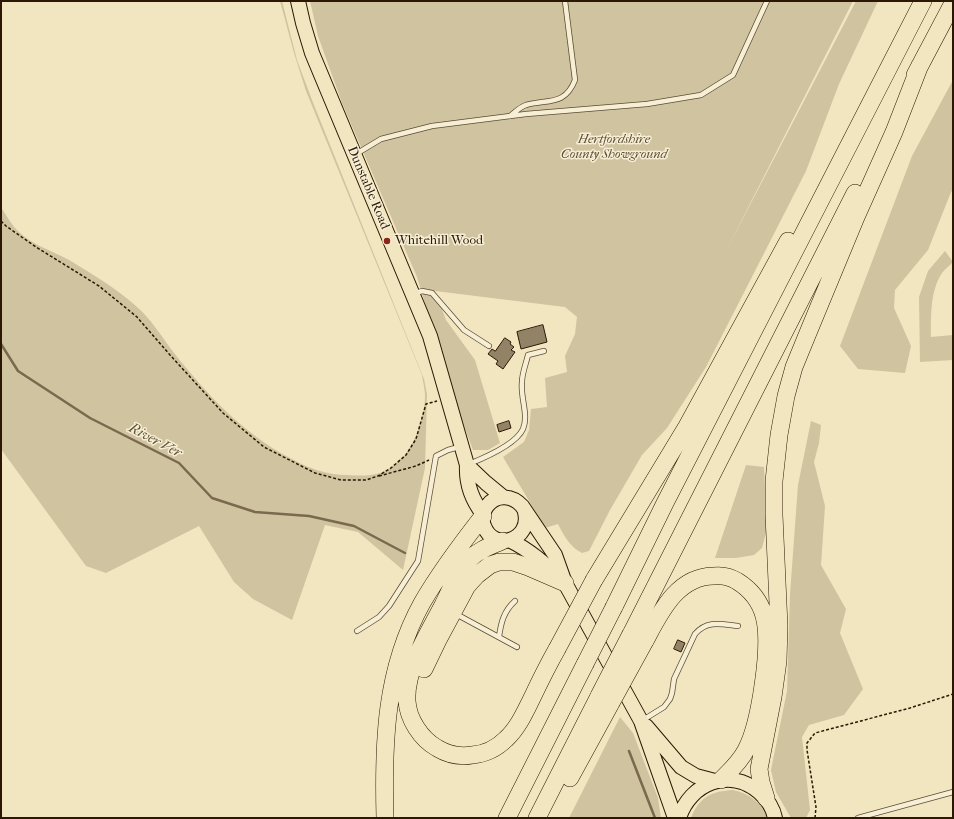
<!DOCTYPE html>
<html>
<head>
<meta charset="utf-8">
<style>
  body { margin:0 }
  #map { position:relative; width:954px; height:819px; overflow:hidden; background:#f1e6bf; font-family:"IM FELL French Canon",serif }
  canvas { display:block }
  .frame { position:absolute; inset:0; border:2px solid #2c1705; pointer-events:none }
</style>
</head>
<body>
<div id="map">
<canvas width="954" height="819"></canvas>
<div class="frame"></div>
</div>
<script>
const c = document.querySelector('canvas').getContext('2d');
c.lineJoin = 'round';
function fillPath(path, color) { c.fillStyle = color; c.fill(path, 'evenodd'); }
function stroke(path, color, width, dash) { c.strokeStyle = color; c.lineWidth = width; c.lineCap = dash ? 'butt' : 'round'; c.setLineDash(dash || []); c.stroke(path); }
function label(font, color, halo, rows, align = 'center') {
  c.font = font + ' "IM FELL French Canon",serif'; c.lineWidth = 3; c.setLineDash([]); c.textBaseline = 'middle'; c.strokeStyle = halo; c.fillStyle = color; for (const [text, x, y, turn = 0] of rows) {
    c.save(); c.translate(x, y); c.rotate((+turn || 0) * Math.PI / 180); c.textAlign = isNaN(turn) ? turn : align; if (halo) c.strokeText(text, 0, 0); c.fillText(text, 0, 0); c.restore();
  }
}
fillPath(new Path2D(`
  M280,1H282L297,60L312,100L424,379L427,394L425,468L403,570L358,532L325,525L292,620L253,599L234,582L199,526L106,573L86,566L1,449V207C6,215 12,226 19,232C32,245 53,251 69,260C92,274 116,288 136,306C151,319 162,337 174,353C207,394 242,433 290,458C308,468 326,475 347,475C363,476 379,477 393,466C396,462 401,459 404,456C416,442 425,414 425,396C425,390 423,382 422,375L306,91L294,53Z
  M310,1H853L726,251L856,1H878L839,84L806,171L706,367L667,428L642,455L610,510L589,551L582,553C570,547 564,536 558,524L545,528L503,457L524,442L529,430L531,409L547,407L545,378L567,372L565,356L575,334L577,317L565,307L435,291L446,320L475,360L500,443L488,450H473L454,399L417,277L342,103L318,36Z
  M953,80V190L951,192L928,250L895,290L894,308L911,346L905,373L858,369L840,346L912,156Z
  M945,251L953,262C950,265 945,269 942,273C930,291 931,316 931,337L953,335V360L920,362L919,297L928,271Z
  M811,421L821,425L819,443L814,462L825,506L821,565L846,609L840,633L863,689L844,715L809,725L802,737L810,810L806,818H791L776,792L771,770L787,691L790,594L798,485Z
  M746,465L764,467L767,529L762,548L754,555L736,558H715Z
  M620,717L633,733L658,798L661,818H569Z
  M733,790C748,793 762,802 767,818H691C699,797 712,791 733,790Z`), '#d0c39f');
stroke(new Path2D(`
  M1,344L18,371L90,418L179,463L212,498L255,512L309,516L354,526L405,553
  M629,751L655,818`), '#7a694f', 2.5);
const building = new Path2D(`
  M543,325L547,342L521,349L517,332Z
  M505,338L511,342L510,344L514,347L511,350L515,352L503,369L496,364L498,361L488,354L492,349L495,351Z
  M509,421L511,428L499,432L497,425Z
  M678,640L685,643L681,652L674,649Z`);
fillPath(building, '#928366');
stroke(building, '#2c1705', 1);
const service = new Path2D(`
  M510,116C515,112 520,107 526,105C548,99 565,106 575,80L565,1
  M356,154L381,139L432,126L526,114L647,104L701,95L733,75L767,1
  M413,294L422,291L432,293L464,330L489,346
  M469,464C484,458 516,444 523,429C529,415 520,397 522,382C522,373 526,364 528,355L544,351
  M456,614L517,647
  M357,631L379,617L389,606L418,561L436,456L448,450L459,447
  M499,637C501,622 504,611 515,601
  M643,720L664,707L670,699L672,693L674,679L695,634C707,620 721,624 738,626
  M858,818L953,792`);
const primary = new Path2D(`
  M298,1L303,23L312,53L430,336L467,465C466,483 472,500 483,514
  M467,465L486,483L503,497
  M525,512C532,540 494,553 484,526C481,519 483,511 487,506C497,493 513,496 522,506L555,555L565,583L641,721L675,818
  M509,540C530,550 545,564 562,580
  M646,726L681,767L696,776L715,781
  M679,818C690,783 730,767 759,792C767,799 773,807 775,818`);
const motorway = new Path2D(`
  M915,75L953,3
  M502,541C491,546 480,549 471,558C458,571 451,589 443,605C429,632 405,669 407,701C408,719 421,739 437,748C447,754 460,757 472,755C485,754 497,748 506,739C518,728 525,712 532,698C540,681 548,665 557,649
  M594,580L686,428L788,241
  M614,607L665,503L923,1
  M631,634L855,193
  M645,641C660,613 677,576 714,576C722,575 730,577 737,581C750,589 760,601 764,616C772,644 760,724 746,750C740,762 730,771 721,780
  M424,669L438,640L467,586L477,575L490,565L499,562H513L528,567L565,583
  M570,778L611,703
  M766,798L761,782L759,769L773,697L778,661L779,626L774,515V481L779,435L786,396L794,367L810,328L856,217L894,132L920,65
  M385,818C383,743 385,670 422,603C440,572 461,544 483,516
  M507,818L585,664
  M537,818L599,696`);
stroke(service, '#5d4b34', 6);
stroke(primary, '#2c1705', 16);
stroke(motorway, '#2c1705', 18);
stroke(new Path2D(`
  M1,221L6,226L36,247L99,286L137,317L170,355L223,413L264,447L315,473L341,480H366L378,476L391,468L406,455L416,439L426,404L437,401
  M379,476L416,466L429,460
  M815,818L816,807L807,750V743L815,733L910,708L953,694`), '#2c1705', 1.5, [3, 2]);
stroke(service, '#f6efd5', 4.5);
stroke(primary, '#f1e6bf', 14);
stroke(motorway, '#f1e6bf', 17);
const motorwayBridge = new Path2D(`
  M557,649L594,580
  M585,664L614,607
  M599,696L631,634
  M611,703L645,641`);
stroke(motorwayBridge, '#2c1705', 18, []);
stroke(motorwayBridge, '#f1e6bf', 17);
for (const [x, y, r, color] of [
  [387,241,4,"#8f2418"]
]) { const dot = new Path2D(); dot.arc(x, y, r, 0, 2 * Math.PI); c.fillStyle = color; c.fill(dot); stroke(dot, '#f6efd5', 1.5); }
label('italic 13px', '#5d4b33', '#f6efd5', [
  ["Hertfordshire",614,140],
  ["County Showground",614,155]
]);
label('13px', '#2c1705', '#f6efd5', [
  ["Dunstable Road",368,188,67]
]);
label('13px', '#2c1705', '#f6efd5', [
  ["Whitehill Wood",395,241]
], 'left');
label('italic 14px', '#604e36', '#f6efd5', [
  ["River Ver",155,441,28]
]);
</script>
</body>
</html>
